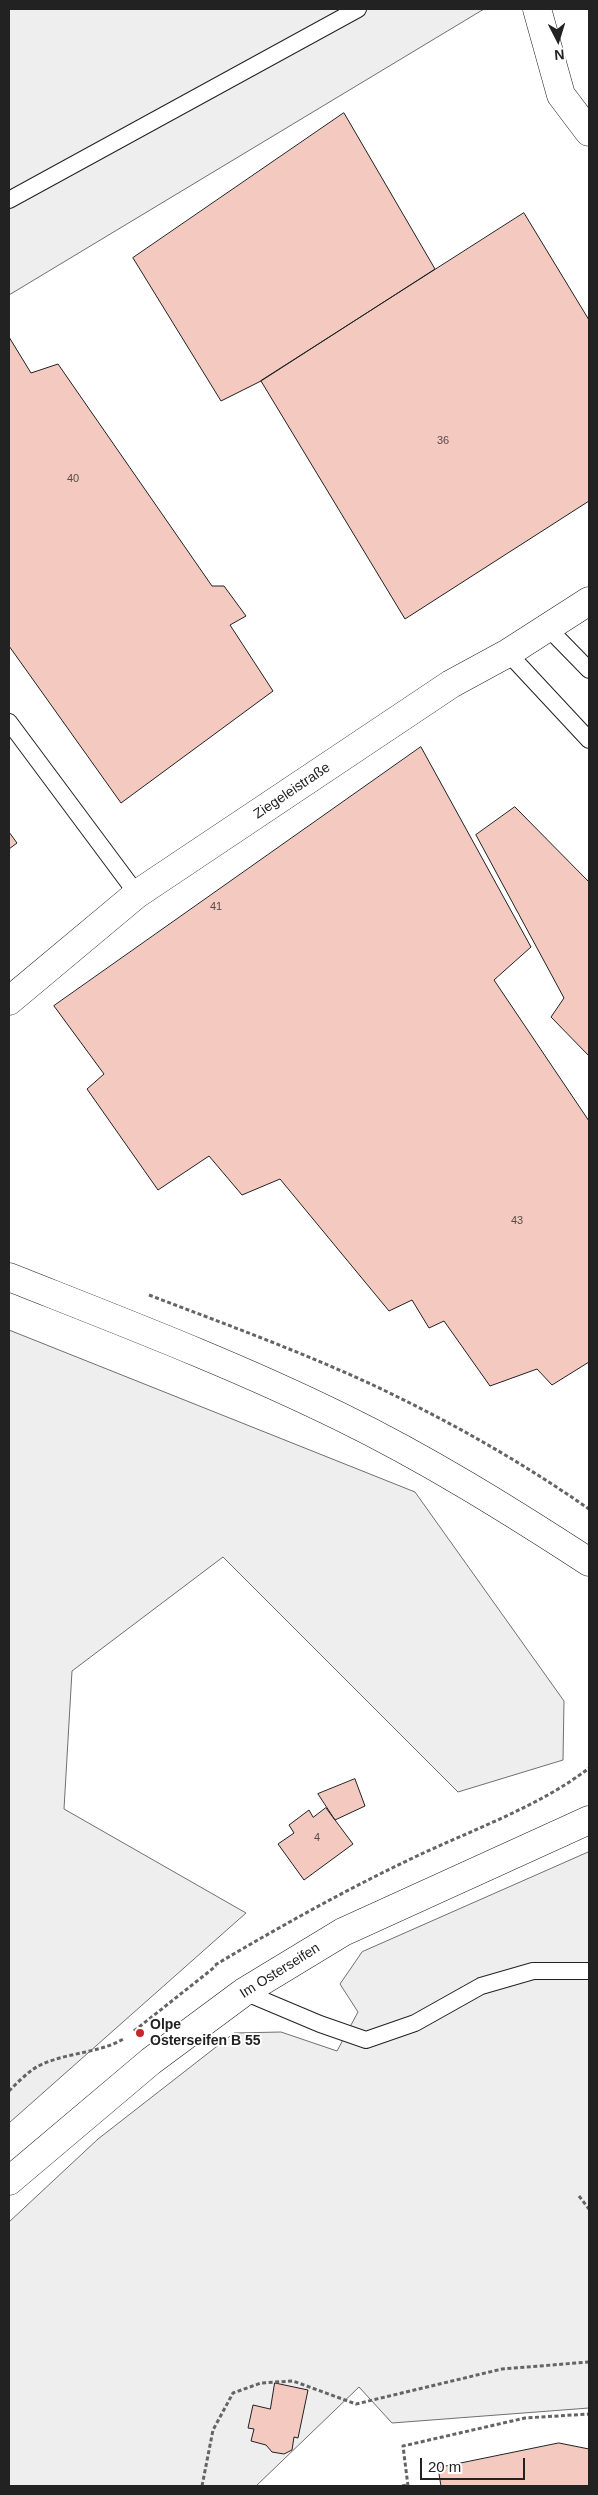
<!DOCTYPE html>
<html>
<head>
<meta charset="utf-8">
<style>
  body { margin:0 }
  #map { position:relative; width:598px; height:2495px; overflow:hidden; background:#fff; font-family:Helvetica,sans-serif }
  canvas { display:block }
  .frame { position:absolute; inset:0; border:10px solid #222; pointer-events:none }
  .north { position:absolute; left:533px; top:15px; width:50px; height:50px; -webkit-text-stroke:4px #fff; paint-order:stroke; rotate:175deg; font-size:14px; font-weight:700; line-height:20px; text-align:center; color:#222 }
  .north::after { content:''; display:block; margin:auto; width:18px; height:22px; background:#222; clip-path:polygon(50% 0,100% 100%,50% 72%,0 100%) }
  .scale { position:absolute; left:420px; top:2458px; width:105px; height:22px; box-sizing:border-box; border:2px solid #222; border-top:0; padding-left:6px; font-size:15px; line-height:18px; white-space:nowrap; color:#222; -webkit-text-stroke:4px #fff; paint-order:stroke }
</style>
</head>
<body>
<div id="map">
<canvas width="598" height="2495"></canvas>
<div class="frame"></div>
<div class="north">N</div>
<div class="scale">20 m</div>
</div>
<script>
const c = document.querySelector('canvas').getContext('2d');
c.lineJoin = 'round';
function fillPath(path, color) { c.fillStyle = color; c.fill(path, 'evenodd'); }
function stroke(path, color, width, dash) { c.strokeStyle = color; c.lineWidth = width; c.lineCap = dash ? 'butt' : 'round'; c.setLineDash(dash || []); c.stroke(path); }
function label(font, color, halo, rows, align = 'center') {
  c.font = font + ' Helvetica,sans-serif'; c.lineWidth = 4; c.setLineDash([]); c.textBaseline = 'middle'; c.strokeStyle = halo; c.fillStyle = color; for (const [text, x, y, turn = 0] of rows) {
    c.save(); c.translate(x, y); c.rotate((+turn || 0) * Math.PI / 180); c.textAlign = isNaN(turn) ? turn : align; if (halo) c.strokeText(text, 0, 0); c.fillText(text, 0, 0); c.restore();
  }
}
const green = new Path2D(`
  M9,9H484L9,295Z
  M9,1330L415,1492L564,1701L563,1760L458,1792L223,1557L72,1671L64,1809L246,1913L9,2123Z
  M589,1852V2408L392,2423L359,2387L256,2486H9V2222L98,2139L234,2033L281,2032L337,2051L358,2012L340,1984L362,1952Z`);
fillPath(green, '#eee');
stroke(green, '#6f6f6f', 1);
const building = new Path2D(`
  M344,113L435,269L261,381L221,401L133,258Z
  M524,213L589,320V501L405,619L261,381Z
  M9,337L31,373L58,364L212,586H224L246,616L230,625L273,691L121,803L9,646Z
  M421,747L531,947L494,980L589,1121V1362L552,1385L537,1369L490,1386L444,1321L429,1328L412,1300L389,1311L280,1179L242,1195L209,1156L158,1190L87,1089L104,1074L54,1006Z
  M515,807L589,882V1056L551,1017L564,998L476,835Z
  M9,832L17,843L9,849Z
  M355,1779L365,1806L335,1820L318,1794Z
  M326,1808L353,1844L304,1880L278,1844L294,1833L289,1825L309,1810L313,1817Z
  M275,2383L308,2390L298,2438L294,2437L292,2450L284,2454L272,2452L266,2445L251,2441L254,2429L248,2428L253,2405L270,2409Z
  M559,2443L589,2449V2486H441L438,2468Z`);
fillPath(building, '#f3c9c0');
stroke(building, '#222', 1);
const service = new Path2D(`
  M9,200L358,9
  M548,628L589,670
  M508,653L589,740
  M9,722L137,894
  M244,1992L320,2024L366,2040L415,2023L481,1986L533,1971H589`);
const minor = new Path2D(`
  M537,9L561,95L589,132
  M9,1001L137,894L451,684L508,653L589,601`);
const tertiary = new Path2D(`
  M9,2181L151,2061L244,1992L343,1932L589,1820`);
const primary = new Path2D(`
  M9,1277C120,1321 233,1364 341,1417C427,1459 509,1510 589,1562`);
stroke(service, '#222', 18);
stroke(minor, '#222', 29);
stroke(tertiary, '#222', 29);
stroke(primary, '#222', 29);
stroke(new Path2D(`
  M149,1295C225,1324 302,1352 375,1386C451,1422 520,1461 589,1509
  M215,1965C281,1926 347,1889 417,1856C472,1830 542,1805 589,1768
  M134,2031L216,1966
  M9,2091C16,2084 24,2076 32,2070C58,2052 98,2055 125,2038
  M579,2196L589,2209
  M202,2486L213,2430L233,2393L261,2383L293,2381L356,2404L502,2369L589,2362
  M402,2486L408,2485
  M408,2486L403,2446L525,2418L589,2414`), '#646464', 3, [4, 2.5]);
stroke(service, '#fff', 16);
stroke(minor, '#fff', 28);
stroke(tertiary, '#fff', 28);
stroke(primary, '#fff', 28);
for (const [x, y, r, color] of [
  [140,2033,5,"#c62828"]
]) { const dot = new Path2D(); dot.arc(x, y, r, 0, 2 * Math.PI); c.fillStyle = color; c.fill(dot); stroke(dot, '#fff', 2); }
label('11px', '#564c4a', null, [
  ["36",443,441],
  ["40",73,479],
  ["41",216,907],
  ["43",517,1221],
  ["4",317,1838]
]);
label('14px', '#222', '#fff', [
  ["Ziegeleistraße",292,791,-34],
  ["Im Osterseifen",280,1971,-32]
]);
label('bold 14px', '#222', '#fff', [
  ["Olpe",150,2025],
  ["Osterseifen B 55",150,2041]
], 'left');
</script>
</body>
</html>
